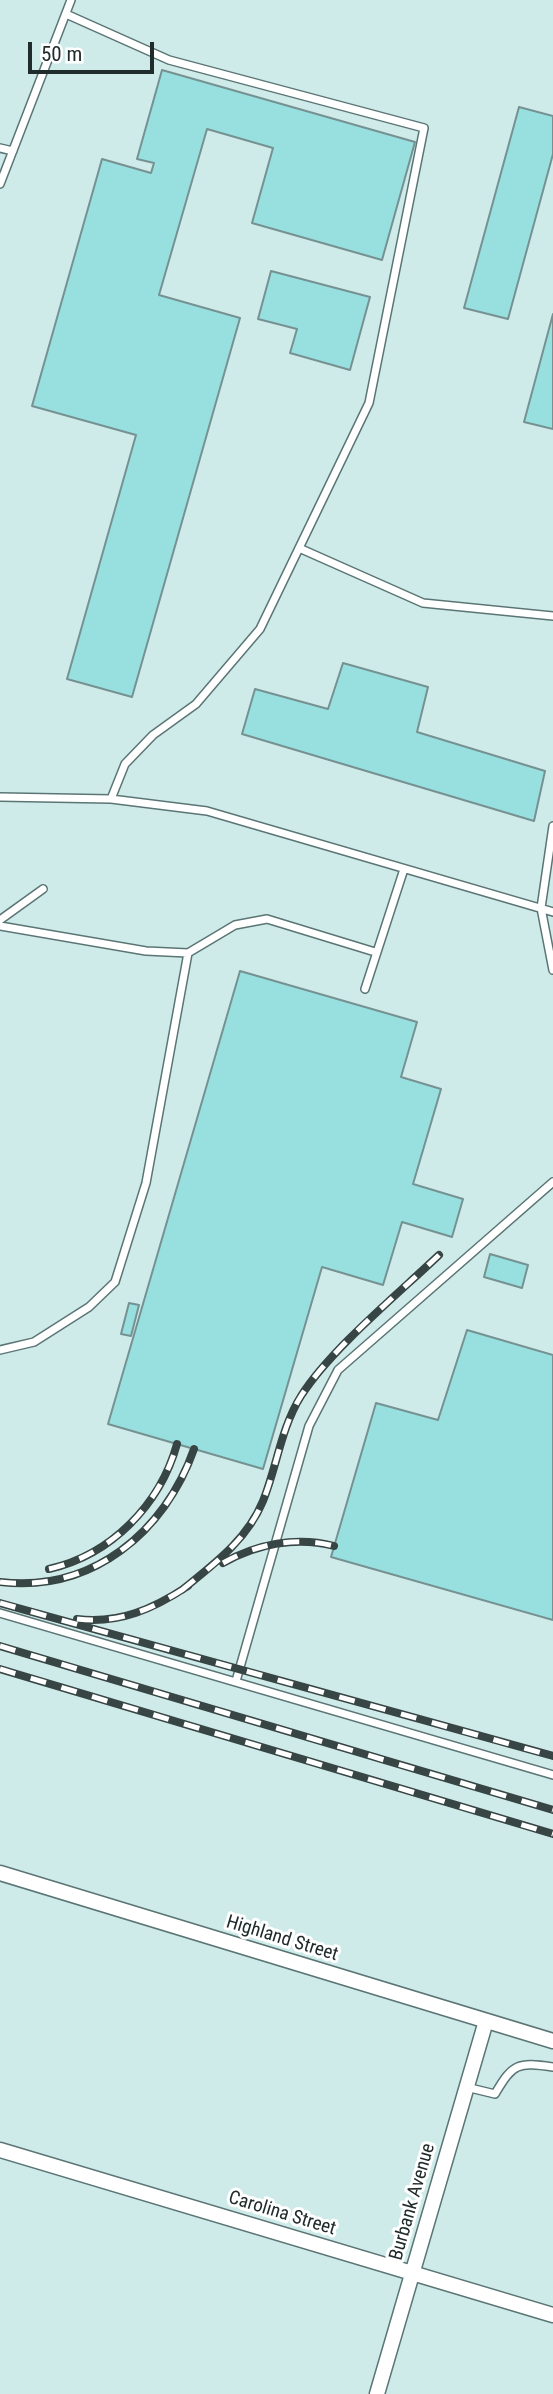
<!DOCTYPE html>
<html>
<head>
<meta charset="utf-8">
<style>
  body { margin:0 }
  #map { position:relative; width:553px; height:2394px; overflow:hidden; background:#ceebea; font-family:"Roboto Condensed",sans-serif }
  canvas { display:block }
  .scale { position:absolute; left:28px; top:42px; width:126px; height:32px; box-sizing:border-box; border:4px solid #202b2b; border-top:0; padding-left:9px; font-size:21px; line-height:24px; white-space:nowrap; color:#202b2b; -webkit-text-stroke:5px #fff; paint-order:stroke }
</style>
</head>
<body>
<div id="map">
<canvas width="553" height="2394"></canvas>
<div class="scale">50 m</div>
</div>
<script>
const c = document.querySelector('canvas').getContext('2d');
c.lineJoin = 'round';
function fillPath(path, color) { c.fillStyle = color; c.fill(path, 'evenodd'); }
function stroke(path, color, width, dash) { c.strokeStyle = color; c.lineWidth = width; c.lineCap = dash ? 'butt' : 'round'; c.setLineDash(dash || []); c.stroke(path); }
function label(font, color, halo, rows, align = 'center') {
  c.font = font + ' "Roboto Condensed",sans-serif'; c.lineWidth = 6; c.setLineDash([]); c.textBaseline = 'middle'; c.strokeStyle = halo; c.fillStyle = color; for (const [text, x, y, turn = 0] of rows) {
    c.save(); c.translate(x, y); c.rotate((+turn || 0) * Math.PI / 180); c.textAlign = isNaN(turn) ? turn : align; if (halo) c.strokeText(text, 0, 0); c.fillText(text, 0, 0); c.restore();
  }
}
const building = new Path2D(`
  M162,70L415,142L382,260L252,223L273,148L207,129L159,295L240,318L132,697L67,679L136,435L32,406L102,159L151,173L154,163L137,159Z
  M519,107L553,116V154L508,319L464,308Z
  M271,271L370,297L350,370L290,353L297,329L258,319Z
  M553,314V429L524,422Z
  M343,663L428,687L417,732L545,771L534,821L242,734L255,689L328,709Z
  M240,971L417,1022L401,1077L441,1089L413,1184L463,1199L452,1237L402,1222L383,1285L322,1267L263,1469L108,1424Z
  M490,1254L528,1265L522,1288L484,1277Z
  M129,1303L139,1305L131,1336L121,1334Z
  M467,1330L553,1355V1620L331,1557L376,1403L438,1420Z`);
fillPath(building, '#97e0df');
stroke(building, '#769191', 2);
const service = new Path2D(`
  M66,14L169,60L424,128L369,403L260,629L196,704L153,735L125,764L111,799
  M0,148L13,151
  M0,184L71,0
  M299,548L423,603L553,616
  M0,797L111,799L207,811L553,912
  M553,826L541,908L553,970
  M0,920L43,889
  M0,926L146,951L188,953L235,925L267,919L375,952
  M365,989L404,869
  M0,1350L34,1342L89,1307L115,1282L146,1183L188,953
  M0,1613L553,1775
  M236,1681L309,1426L338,1370L553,1182
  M466,2087L495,2094C513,2063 518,2062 553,2067`);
const minor = new Path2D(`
  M0,1873L553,2041
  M0,2150L553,2315
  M377,2394L486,2021`);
stroke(service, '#5b7575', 10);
stroke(minor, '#5b7575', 17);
stroke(service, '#fff', 7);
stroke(minor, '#fff', 14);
const rail = new Path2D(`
  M223,1563C257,1544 296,1536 334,1546
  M49,1569C111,1555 160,1505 177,1444
  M0,1582C92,1593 165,1532 194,1449
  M182,1590C214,1564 247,1540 263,1501C277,1466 281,1428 301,1396C330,1350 398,1294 439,1255
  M0,1603L553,1756
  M77,1619C120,1624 153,1609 188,1586
  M0,1646L553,1810
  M0,1669L553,1834`);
stroke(rail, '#374544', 8);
stroke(rail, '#fff', 5, [16]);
label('19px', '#202b2b', '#fff', [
  ["Highland Street",282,1939,17],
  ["Burbank Avenue",413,2202,-74],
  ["Carolina Street",282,2214,17]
]);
</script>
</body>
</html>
